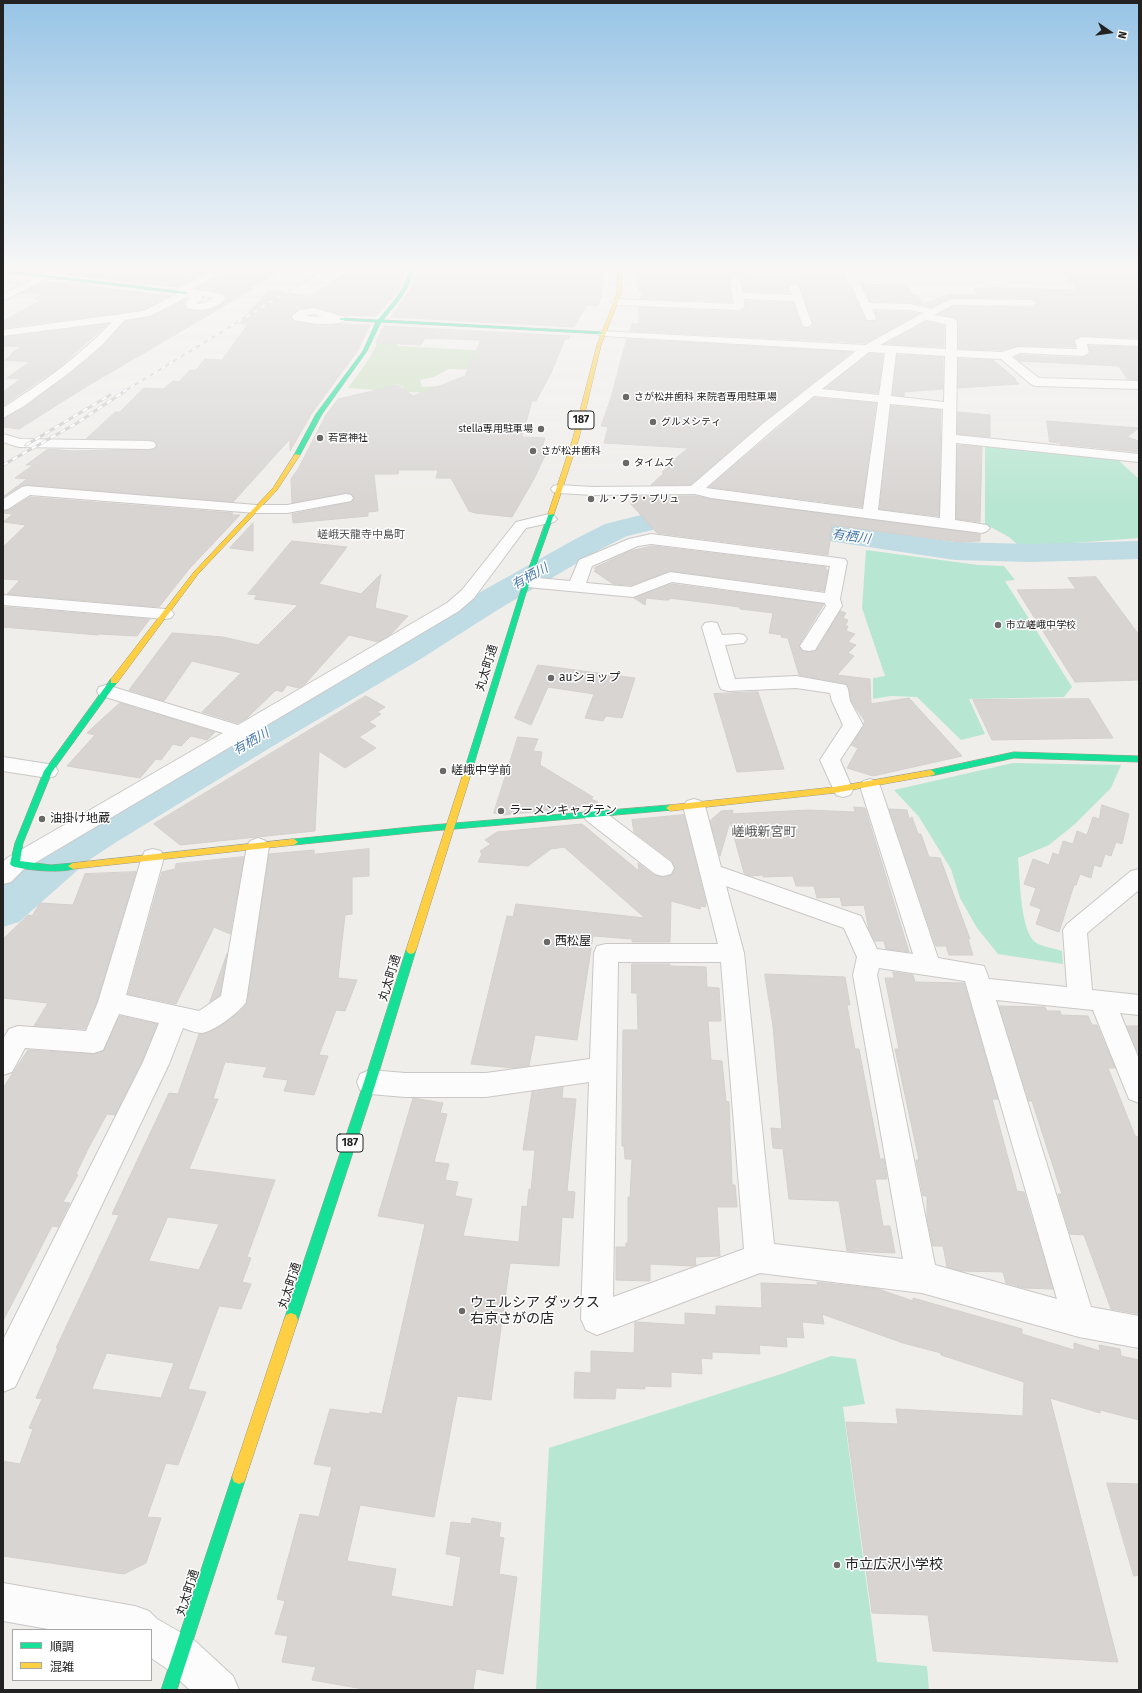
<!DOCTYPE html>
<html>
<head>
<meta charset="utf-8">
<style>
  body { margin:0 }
  #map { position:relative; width:1142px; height:1693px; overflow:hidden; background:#f0eeeb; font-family:"Fira Sans","Noto Sans JP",sans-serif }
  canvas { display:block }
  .frame { position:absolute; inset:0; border:4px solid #222; pointer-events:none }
  .legend { position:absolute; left:12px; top:1629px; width:140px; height:52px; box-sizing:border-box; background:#fff; border:1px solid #a7a7a7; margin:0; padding:5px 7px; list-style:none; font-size:12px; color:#222 }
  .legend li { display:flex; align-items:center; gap:8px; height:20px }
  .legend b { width:20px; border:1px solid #a7a7a7 }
  .north { position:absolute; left:1090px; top:12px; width:40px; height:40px; -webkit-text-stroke:3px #fff; paint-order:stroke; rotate:103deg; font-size:11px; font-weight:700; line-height:16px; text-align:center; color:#222 }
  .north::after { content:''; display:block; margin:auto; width:14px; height:18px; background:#222; clip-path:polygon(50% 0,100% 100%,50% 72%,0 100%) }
</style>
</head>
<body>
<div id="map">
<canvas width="1142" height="1693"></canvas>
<div class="frame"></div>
<ul class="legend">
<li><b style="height:5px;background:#16e098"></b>順調</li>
<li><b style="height:5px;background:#ffcf43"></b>混雑</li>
</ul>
<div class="north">N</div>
</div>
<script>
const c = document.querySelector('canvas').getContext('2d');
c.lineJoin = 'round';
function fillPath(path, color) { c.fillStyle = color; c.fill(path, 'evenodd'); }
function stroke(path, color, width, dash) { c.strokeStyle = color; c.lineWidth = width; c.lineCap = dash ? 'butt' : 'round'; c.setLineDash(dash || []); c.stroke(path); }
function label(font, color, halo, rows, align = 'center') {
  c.font = font + ' "Fira Sans","Noto Sans JP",sans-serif'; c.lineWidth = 3; c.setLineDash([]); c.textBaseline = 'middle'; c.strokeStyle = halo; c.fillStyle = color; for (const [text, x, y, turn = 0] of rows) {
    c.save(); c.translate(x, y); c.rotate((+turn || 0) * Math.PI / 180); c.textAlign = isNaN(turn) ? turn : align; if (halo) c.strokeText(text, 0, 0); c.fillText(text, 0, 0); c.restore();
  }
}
fillPath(new Path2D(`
  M386,326L413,328L409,329L395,341L398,346L489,351L477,370L449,369L434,377L420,380L422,387L438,386L472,396L394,391L404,388L398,384L388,387L391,391L348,388L369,359Z`), '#cbdec1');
fillPath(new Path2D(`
  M985,444L1118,460L1139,479V538L1020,547L1009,537L985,524Z
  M866,550L978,565L1004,566L1015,580L1005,581L1072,687L1064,697L969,699L985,734L961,740L917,697L891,696L873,699V678L885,676L862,608Z
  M1013,763L1121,765L1111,788L1075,824L1049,845L1018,858C1020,877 1020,930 1035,942C1041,947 1054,948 1062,951L1063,964L998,954L977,928L960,898L951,869L919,817L894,790Z
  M831,1356L856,1359L865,1404L843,1407L877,1662L927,1666L929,1690H536L549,1448L784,1373Z`), '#b7e6d2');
fillPath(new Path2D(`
  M688,507L716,512L721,518L716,524L706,527L688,525L665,527L627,536L601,549L499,609L419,660L268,749L118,841L89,860L19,922L3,927V884L59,838L88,821L240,731L395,646L475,595L579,537L605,524L665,509Z
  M773,516L955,542L1030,544L1139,541V559L1030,562L955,560L762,531L758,525L762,519Z`), '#bfdbe3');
const building = new Path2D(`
  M76,269H210L177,287L68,275Z
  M228,269H283L249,288L253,289L84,388L19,429L3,427V419L25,407L71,373L101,348L126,321L151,317L187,299L184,304L187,309L203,311L219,306L228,298L223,293L196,288Z
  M376,269H405L398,291L376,316L342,315L314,307L300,309L291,316L294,321L313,325L330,326L341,324L370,325L358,350L312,413L290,451V439L233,502L27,485L21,486L3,497L27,479L15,478L33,465H26L48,449L73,451L154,449L157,444L154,441L149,440L86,439L115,412H120L144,388L163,389L173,381L179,382L190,370H196L205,359L222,360L248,324L239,323L269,290L311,296L346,273L376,272Z
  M418,269H604L602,294L598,306L587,305L574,327L391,317L410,290Z
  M639,269H754L755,273L799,275L798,269H844L848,284H850L867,322L876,321L877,317L874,311L911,312L919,314L865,343L630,331L632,324H639V307L739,312L745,308L746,301L793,302L802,327L808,328L813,324L799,284H789L788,288L790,293L744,292L741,280L734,276L729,280L732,302L640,299L643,292H639Z
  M1058,269H1139V338L1081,336L1074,339L1075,347L1018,346L1002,350L958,349V320L952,317L939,314L953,306L1032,308L1038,302L1032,298H951L931,307L911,302H870L862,284L907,285L912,294L918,296L923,304L949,294L978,295L974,289L984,288L983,287L1077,290Z
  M47,281L170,296L144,310L3,328V321L42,300L34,299L43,294L22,293Z
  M926,322L944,325V347L885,344Z
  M108,324L59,367L3,406V392L21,379L7,378L30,362L5,360L13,354H11L21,347L3,346V337Z
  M384,326L570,336L568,339H565L551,373L536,401H532L522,437L545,438L542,448L548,449L534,479L512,517L475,513L469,511L451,478H436L438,470H399L398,474H374L378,511L368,512V516L293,523L292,514L351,502L354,499L352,494L346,493L292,503L291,479L298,469L326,415L338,399L398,385L413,396L465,376L481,340L425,338L421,345L376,343Z
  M627,339L852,352L764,421L690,485H651L664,473L662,472L672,463H670L688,448L604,443L608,427L601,426L610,401Z
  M1089,346L1139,347V380L1127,379L1119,366L1019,361L1015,357L1020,355L1083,358L1090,354Z
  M869,354H883L878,393L826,388Z
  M897,355L943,357V389L904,392V396L893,395Z
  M958,359L993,360L1016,379H1014L1019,384L958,388Z
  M814,398L876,403L862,507L709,487Z
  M891,406L941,410L939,516L880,509Z
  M958,412L990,415V437L958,434Z
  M1047,421L1139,428L1127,437L1139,441V452L1060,444V443L1050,442Z
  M957,445L982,447L980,522L957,519Z
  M638,496H695L711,499L980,534V541L960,542L832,525L828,555L657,533L630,503Z
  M30,497L233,513L231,515H240L189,569L159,607L7,594L20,580L3,579V547L26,525L3,522L13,514L3,513V511L9,510Z
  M253,523V551L230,548Z
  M292,541L347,547L319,584L361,594L381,574L375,608L408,616L390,635L378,642L349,635L305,684L298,688L287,685L282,692L276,690L247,718L238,723L202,712L241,673L192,661L164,701L129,690L172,633L223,637L258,645L298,605L254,599L257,595L248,594Z
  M653,546L826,567V570H828L824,591L670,571L631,585L613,584L594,571L597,570L594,568L630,551Z
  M1096,577L1139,635V680L1075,682L1017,590L1076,589L1068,578Z
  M672,584L824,604L799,645L803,651H816L840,611L846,613L843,618L848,620L845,626H848L846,631L855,634L848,642L856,645L848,653L854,656L837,675L870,679L871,704L909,698L962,756L873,776L847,768L858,748L851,745L865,721L851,701L847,684L799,675L788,638L781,637L782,635L769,633L773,613L740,609V607L669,598V600H665L646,598L645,605L634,598Z
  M5,607L150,619L137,636L99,634L98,635L3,627V609Z
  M538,665L635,678L622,718L606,716L603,721L585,718L594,694L548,687L531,725L515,718Z
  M758,692L784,769L737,772L714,694Z
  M366,696L385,707L377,712L381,714L369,722L376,726L359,737L376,748L345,768L319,751L315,831L180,845L154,824Z
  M1089,699L1113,738L992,740L973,700Z
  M120,703L215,732L207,740L191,736L181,746L173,744L161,760L156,759L140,778L67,766L95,735L87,733L89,731Z
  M518,737L538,739L533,751L542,752L540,765L593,797L591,799L598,802L592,806L503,815L494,813Z
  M1102,805L1129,814L1122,844L1116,842L1111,856L1105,854L1101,867L1094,865L1091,878L1080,874L1076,885H1074L1059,932L1036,924L1041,909L1030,905L1036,888L1024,884L1033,859L1049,865L1053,853L1059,855L1063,841L1073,844L1077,831L1087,835L1093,817L1099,819Z
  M854,807L865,808L909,952L886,949L884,941H875L869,930L864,905L842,906L840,897L817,898L814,886H796L793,876L763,877V875L750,876L744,873L730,822L720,856L710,821L721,811L733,810L732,814L808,810L855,812Z
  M889,809L907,810L909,819L912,817L918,834H921L929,857L940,858L970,939H968L973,955H949L946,946H936Z
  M684,815L706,903L705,907L701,906L700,909L671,901L670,942H632V939L593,936L577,1040L535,1035L529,1066L513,1068L471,1064L507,916L513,917L516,904L645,918L564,847L551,849L528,866L478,862L482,854L480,851L491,844L485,840L497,832L582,824L639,871L638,863L654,875L663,877L672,875L675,869L672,861L634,832L632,820Z
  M369,849V876L352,877V914L345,915L338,978L357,980L345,1011L336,1010L319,1055L328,1056L314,1095L284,1091L288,1080L263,1077L267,1067L225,1062L213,1099H218L189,1169L275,1180L247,1257L251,1258L242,1282L251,1284L241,1309L219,1306L188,1389L206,1392L178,1465L166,1463L147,1517L161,1518L146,1563L124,1574L3,1556V1461L20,1464L33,1429L29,1428L42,1399L36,1398L58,1348H56L119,1215L112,1214L169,1093L178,1094L199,1034L207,1033L220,1026L240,1012L247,1003L269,854L314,850V854ZM168,1217L219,1224L199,1270L149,1261ZM107,1353L174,1363L161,1398L92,1389Z
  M244,857L230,934L214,927L176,1004L128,994L162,872L175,869L176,864Z
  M136,872L97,1001L85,1029L34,1026L48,1003L3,998V939L28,915L32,916L40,903L73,905L85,874Z
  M227,954L220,995L210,1002Z
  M632,964H670V966L706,967L707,987L719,988L721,1021H708L711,1060L722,1061L726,1101L729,1102L732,1185H735L737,1207H717L720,1256L695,1257L696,1265L692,1266L650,1264V1281L616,1280V1247H626V1243H628V1197H630L632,1159H625L624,1146H622V1125L623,1030H638L637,993H632Z
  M893,972L913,975L915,982L964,983L998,1099H992L1017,1191L1024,1192L1053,1289L1024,1288L1006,1283L1003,1272L960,1271L947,1267L943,1246H933L927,1219V1196H923L916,1160H919L895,1049H899L885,978H894Z
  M765,974L845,977L850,1005H847L855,1049H859L880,1159H884L887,1179H875L883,1226H890L895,1253L847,1251L839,1201L789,1199L783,1149L773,1148L771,1128L782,1129L773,1026Z
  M999,1006L1045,1007L1047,1011H1060L1061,1015L1088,1016L1092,1025H1097L1115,1068H1108L1135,1136L1139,1137V1314L1111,1309L1084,1235L1070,1234L1058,1194H1062L1032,1101H1029Z
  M120,1016L157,1024L142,1061L115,1115L107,1114L88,1149L76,1174L78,1175L63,1202L70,1203L58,1227L52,1226L3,1321V1088L28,1050L94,1054L103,1051Z
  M1127,1026H1139V1050H1137Z
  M563,1087L562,1098L576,1099L567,1191L575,1192L573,1218L562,1217L559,1266L510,1263L491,1400L457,1396L434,1517L360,1505L347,1561L396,1569L391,1596L453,1607L461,1557L446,1554L451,1522L471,1524L472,1518L501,1523L499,1537L504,1538L499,1574L517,1577L503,1674L476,1669L473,1690H369L312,1680L316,1667L282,1662L288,1636L275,1634L285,1601L277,1599L300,1514L319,1517L332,1467L314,1464L330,1409L369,1414L370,1412L382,1414L425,1224L378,1216L413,1098L443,1103L440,1113L447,1114L434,1162L449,1164L445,1180L458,1182L455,1196L472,1199L463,1236L519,1242L522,1206L527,1207L529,1189L531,1190L535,1150H523L532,1092Z
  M817,1282L878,1289L913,1301V1298L1022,1329V1334L1074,1350V1343L1100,1351L1099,1345L1120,1349L1121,1356L1139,1360V1420L1100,1410V1413L1050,1398L1118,1662L933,1651L928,1615L872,1613L846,1422L898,1424L896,1409L1023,1416L1024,1382L941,1355V1353L903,1343L822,1314L824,1324L802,1322L804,1338L786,1337L787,1347L759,1345L760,1354L712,1352V1359L701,1358L702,1374L671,1372V1387L645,1386V1389L616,1388L615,1399L574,1398L575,1372L591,1373V1351L634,1353L635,1322L685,1325V1313L716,1315V1306L762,1308L761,1283L818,1285Z
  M1107,1483L1139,1484V1575L1134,1576Z`);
fillPath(building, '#d7d4d2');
stroke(building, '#d3d0cc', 1);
const street = new Path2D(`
  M62,269H75L59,279H51L50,277Z
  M214,269H227L192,289L222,294L226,298C217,309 201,312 187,308L185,303L190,298L187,297L150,316L125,320L100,347L70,372L24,406L3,418V408C42,383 80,356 112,322L3,336V330L144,311L178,293L176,291L177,289ZM202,296L214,298L204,303L196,304L202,300Z
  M45,273L49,274L50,276L49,278L3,301V294Z
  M735,277L740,280L743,293L792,295L789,287L790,285H798L812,324L807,327L803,326L794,301L744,299V307L739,310L616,305L611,302L616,299L734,304L730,280Z
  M856,282L861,285L869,303L911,304L931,309L951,299L1032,300L1037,303L1032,306L953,305L934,315L952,318L957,321V350L1002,352L1018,347L1077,349L1075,340L1081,337L1139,340V346L1087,344L1089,353L1083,356L1020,353L1012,357L1039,378L1139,381V389L1036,386L1032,385L1001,359L957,357L956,435L1139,454V462L956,443L955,520L987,525L990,528L987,531L982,533L711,498L695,494L594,495L558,493L553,492L551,489L553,486L558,485L594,487L691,486L765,422L856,351L604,336L600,335L598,333L600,331L865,345L923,313L911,310L872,309L876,318L875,320H867L851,285ZM926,320L946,324V349L880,345ZM869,352L885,353L879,395L822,389ZM896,353L945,356L944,402L891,396ZM814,396L878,402L863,509L706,488L775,428ZM890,404L943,409L940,518L878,510Z
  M314,308L345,317L346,319C339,328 305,323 294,320L292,316L300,310ZM314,314L323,317L305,316Z
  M3,434L20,439L149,441L154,442L156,445L154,448L149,449L19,447L3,442Z
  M27,486L256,505H287L346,494L351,495L353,498L351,501L346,502L287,513H256L30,495L8,509L3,510V499L22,487Z
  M549,514L554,516L557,519L554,522L526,528L474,598L459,611L23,870L11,882L3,884V862L7,858L223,733L99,695L97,691L99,687L106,685L113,687L238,725L447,603L462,590L516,522Z
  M651,534L845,559L847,562L840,599L842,606L815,650L809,651L803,650L800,646L826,606L825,603L672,582L633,597L527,587L521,585L519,582L521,579L527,577L570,581L579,560L629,539ZM651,544L830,566L825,593L670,572L631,587L586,583L592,566L638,546Z
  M3,595L165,609L171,610L174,614L171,618L165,619L3,605Z
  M711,622L717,623L722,635L738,634L744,635L747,639L744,643L725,645L735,679L796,676L846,685L848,689L850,701L863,725L840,760L853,790L850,795L843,797L836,795L820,760L843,725L832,701L830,693L796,688L728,691L721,689L719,685L702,627L705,623Z
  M3,757L48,764L55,766L58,771L55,776L48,778L3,771Z
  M870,779L877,781L880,786L938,958L984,966L989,979L1067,987L1063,930L1067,924L1131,871L1139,869V890L1087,933L1092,990L1139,995V1015L1120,1013L1139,1059V1103L1129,1099L1093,1010L996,1000L1091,1307L1139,1316V1348L1079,1337L922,1293L760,1273L597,1335L586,1330L581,1319L589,1082L486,1097H405L370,1094L360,1090L357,1082L360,1074L370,1070L405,1073H486L590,1059L594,953L597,946L606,944H718L683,806L687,801L694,799L701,801L705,806L721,867L861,916L877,949L913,954L860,786L863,781ZM726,886L844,928L857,957L853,975L903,1259L774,1244L744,953ZM618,962H721L744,1249L613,1297ZM879,968L965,981L1057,1299L935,1265L877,975Z
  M594,808L602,810L671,862L674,868L671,874L663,876L655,874L586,820L583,815L586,810Z
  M258,838L266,841L269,846L246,1002C241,1011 213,1032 202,1033C196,1033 189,1030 183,1028L169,1064L15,1387L3,1392V1340L143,1062L159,1023L119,1014L103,1050L94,1053L25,1048L12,1072L3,1075V1039L9,1029L18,1026L86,1031L98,1002L142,857L145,851L153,849L161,851L164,857L126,995L199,1011L221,996L247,846L250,841Z
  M3,1583L135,1606L149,1611L157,1619L194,1640L233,1676L239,1690H190L166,1668L151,1658V1630H54L3,1621Z`);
const fast = new Path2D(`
  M410,269H414C408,293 398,301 383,320L604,332L606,333L604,334L381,322L367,351L322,414L300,455L295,456L294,455L316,414L363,351L376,322L341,320L339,319L341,318L378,320C394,301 403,293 410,269Z
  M3,270L186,292L188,293L186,294L3,272Z
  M549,513L554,514L526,593L470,777L466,780L463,779L462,777L520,593Z
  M111,679H117L118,681L52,772L23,843L20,861L51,865L73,863L78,866C71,875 23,870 12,866L10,864L15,843L44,771Z
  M1014,752L1139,756V762L1014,758L931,776L927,773L931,770Z
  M670,805L673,806L674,808L673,810L420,832L294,845L290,842L294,839L420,826Z
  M411,946L414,947L416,950L376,1082L298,1320L296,1325L291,1327L286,1325L284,1320L364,1082L406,950L408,947Z
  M239,1470L244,1472L246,1477L177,1690H161L232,1477L234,1472Z`);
const slow = new Path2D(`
  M618,269H622L621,294L601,345L579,438L554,514L549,515L548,514L573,438L597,345L617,294Z
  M295,454L300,455L277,490L198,574L117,683H111V679L194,572L273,488Z
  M931,770L935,773L934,775L834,793L670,811L666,808L670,805L834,787Z
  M466,774L470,777L416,950L414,953L411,954L408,953L406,950L462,777Z
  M294,839L298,842L294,845L73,869L68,866L73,863Z
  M291,1313L296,1315L298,1320L246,1477L244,1482L239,1484L234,1482L232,1477L284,1320L286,1315Z`);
stroke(street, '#c9c8c7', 2);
stroke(fast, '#999a82', 1);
stroke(slow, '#999a82', 1);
fillPath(street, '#fdfcfc');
fillPath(fast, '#16e098');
fillPath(slow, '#ffcf43');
const railFar1 = new Path2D(`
  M123,392L325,269`);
const rail = new Path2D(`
  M26,445L110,395
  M3,465L77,423L125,391`);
stroke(railFar1, '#ccc', 2);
stroke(rail, '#ccc', 3);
stroke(railFar1, '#fff', 1.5, [4.5]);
stroke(rail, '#fff', 2, [5.5]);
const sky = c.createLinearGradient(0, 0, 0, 506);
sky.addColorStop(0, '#97c4e6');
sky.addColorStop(0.53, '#f8f7f6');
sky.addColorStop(1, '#f8f7f600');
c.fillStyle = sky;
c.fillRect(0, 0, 1142, 506);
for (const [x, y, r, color] of [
  [626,397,4,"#6a6968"],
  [653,422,4,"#6a6968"],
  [541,429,4,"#6a6968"],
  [320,438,4,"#6a6968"],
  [533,451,4,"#6a6968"],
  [626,463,4,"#6a6968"],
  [591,499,4,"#6a6968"],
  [998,625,4,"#6a6968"],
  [551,678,4,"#6a6968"],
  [443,771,4,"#6a6968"],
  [501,811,4,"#6a6968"],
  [42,819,4,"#6a6968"],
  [547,942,4,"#6a6968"],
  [462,1311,4,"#6a6968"],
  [837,1565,4,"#6a6968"]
]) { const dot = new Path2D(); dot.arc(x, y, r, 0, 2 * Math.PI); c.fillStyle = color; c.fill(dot); stroke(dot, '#fff', 1.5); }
label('10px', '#222', '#fff', [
  ["さが松井歯科 来院者専用駐車場",634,397],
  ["グルメシティ",661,422],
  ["stella専用駐車場",533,429,"right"],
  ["若宮神社",328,438],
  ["さが松井歯科",541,451],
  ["タイムズ",634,463],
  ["ル・プラ・プリュ",599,499],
  ["市立嵯峨中学校",1006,625]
], 'left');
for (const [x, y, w] of [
  [581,420,26],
  [350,1143,26]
]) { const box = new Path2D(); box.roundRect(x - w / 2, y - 9, w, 18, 3); c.fillStyle = '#fff'; c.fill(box); stroke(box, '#222', 1); }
label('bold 11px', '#222', null, [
  ["187",581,420],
  ["187",350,1143]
]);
label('11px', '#555', '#fff', [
  ["嵯峨天龍寺中島町",361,535]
]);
label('12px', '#222', '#fff', [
  ["丸太町通",487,668,-73],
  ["丸太町通",390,978,-73],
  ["丸太町通",290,1286,-72],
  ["丸太町通",188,1593,-72]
]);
label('12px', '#222', '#fff', [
  ["auショップ",559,678],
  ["嵯峨中学前",451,771],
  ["ラーメンキャプテン",509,811],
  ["油掛け地蔵",50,819],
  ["西松屋",555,942]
], 'left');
label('italic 13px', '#4a7aab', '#fff', [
  ["有栖川",851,537,8],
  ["有栖川",530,577,-29],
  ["有栖川",251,742,-30]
]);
label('13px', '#555', '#fff', [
  ["嵯峨新宮町",764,832]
]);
label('14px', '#222', '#fff', [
  ["ウェルシア ダックス",470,1303],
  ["右京さがの店",470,1319],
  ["市立広沢小学校",845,1565]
], 'left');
</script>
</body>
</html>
